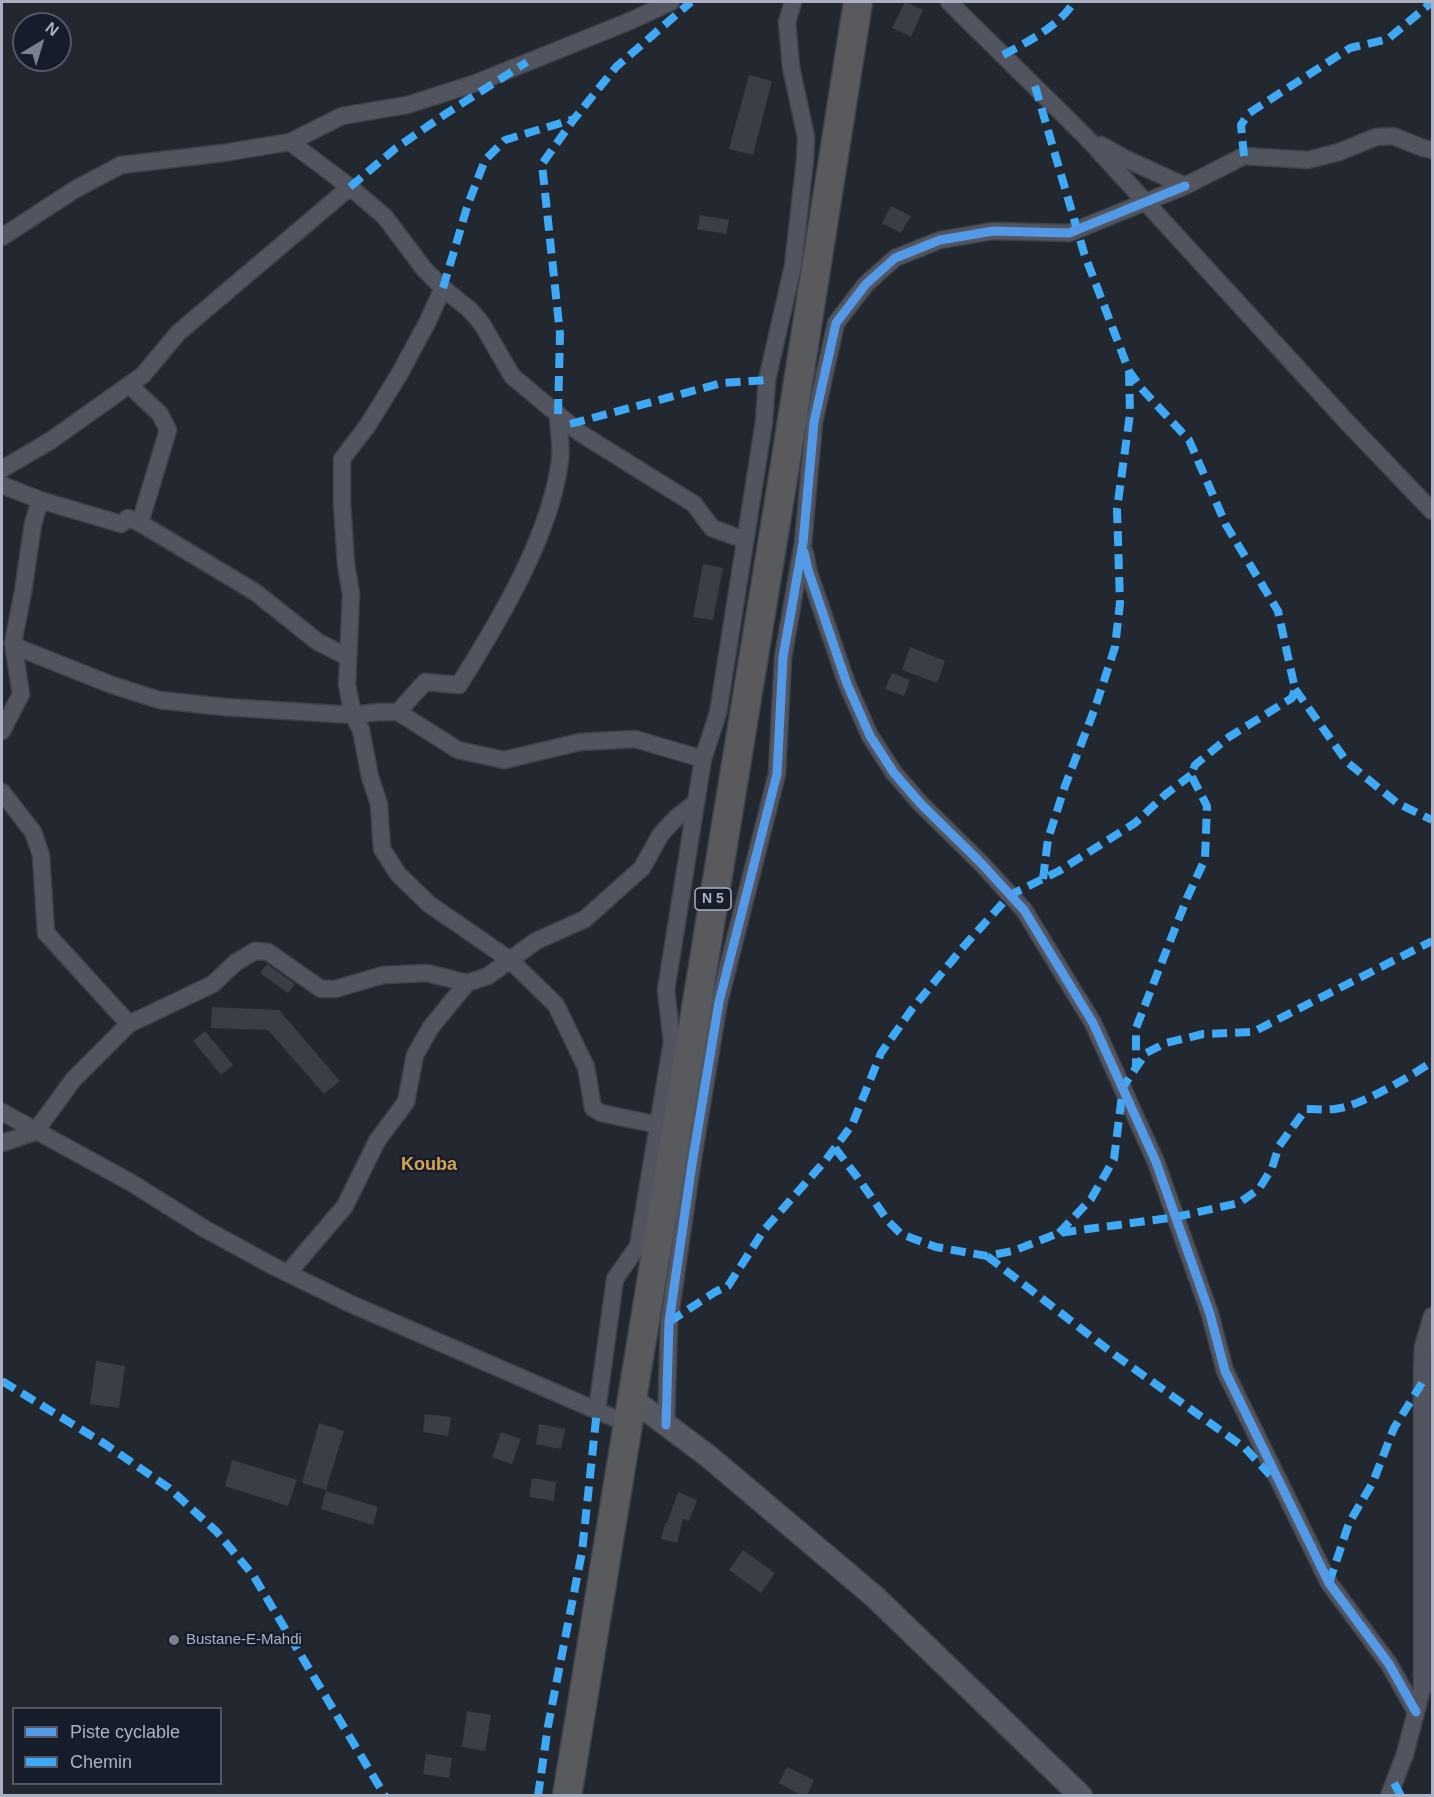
<!DOCTYPE html>
<html>
<head>
<meta charset="utf-8">
<style>
  body { margin:0 }
  #map { position:relative; width:1434px; height:1797px; overflow:hidden; background:#232730; font-family:Helvetica,sans-serif }
  canvas { display:block }
  .frame { position:absolute; inset:0; border:3px solid #abb0c3; pointer-events:none }
  .legend { position:absolute; left:12px; top:1707px; width:210px; height:78px; box-sizing:border-box; background:#171c2a; border:2px solid #525767; margin:0; padding:8px 10px; list-style:none; font-size:18px; color:#abb0c3 }
  .legend li { display:flex; align-items:center; gap:12px; height:30px }
  .legend b { width:30px; border:2px solid #525767 }
  .north { position:absolute; left:12px; top:12px; width:60px; height:60px; box-sizing:border-box; background:#171c2a; border:2px solid #525767; border-radius:50%; rotate:38deg; font-size:16px; font-weight:700; line-height:24px; text-align:center; color:#abb0c3 }
  .north::after { content:''; display:block; margin:auto; width:21px; height:27px; background:#7b8090; clip-path:polygon(50% 0,100% 100%,50% 72%,0 100%) }
</style>
</head>
<body>
<div id="map">
<canvas width="1434" height="1797"></canvas>
<div class="frame"></div>
<ul class="legend">
<li><b style="height:8px;background:#5399e6"></b>Piste cyclable</li>
<li><b style="height:8px;background:#3fa9f5"></b>Chemin</li>
</ul>
<div class="north">N</div>
</div>
<script>
const c = document.querySelector('canvas').getContext('2d');
c.lineJoin = 'round';
function fillPath(path, color) { c.fillStyle = color; c.fill(path, 'evenodd'); }
function stroke(path, color, width, dash) { c.strokeStyle = color; c.lineWidth = width; c.lineCap = dash ? 'butt' : 'round'; c.setLineDash(dash || []); c.stroke(path); }
function label(font, color, halo, rows, align = 'center') {
  c.font = font + ' Helvetica,sans-serif'; c.lineWidth = 5; c.setLineDash([]); c.textBaseline = 'middle'; c.strokeStyle = halo; c.fillStyle = color; for (const [text, x, y, turn = 0] of rows) {
    c.save(); c.translate(x, y); c.rotate((+turn || 0) * Math.PI / 180); c.textAlign = isNaN(turn) ? turn : align; if (halo) c.strokeText(text, 0, 0); c.fillText(text, 0, 0); c.restore();
  }
}
fillPath(new Path2D(`
  M905,2L923,10L911,37L892,28Z
  M749,75L772,81L753,155L729,149Z
  M891,206L911,216L901,233L882,223Z
  M700,215L729,220L726,234L697,229Z
  M703,564L723,568L713,620L693,617Z
  M910,647L945,661L937,683L902,670Z
  M892,673L910,680L904,696L885,689Z
  M267,964L295,984L288,993L260,973Z
  M212,1007L279,1010L340,1081L324,1094L268,1030L211,1028Z
  M205,1031L233,1065L221,1075L193,1041Z
  M96,1361L125,1366L119,1408L90,1404Z
  M425,1414L451,1417L448,1436L423,1432Z
  M319,1423L344,1431L326,1490L302,1483Z
  M539,1424L565,1429L561,1449L536,1444Z
  M501,1432L521,1439L512,1464L492,1457Z
  M232,1460L297,1480L288,1506L225,1486Z
  M532,1478L556,1482L554,1501L529,1497Z
  M326,1491L378,1507L373,1525L321,1509Z
  M678,1492L697,1500L689,1521L683,1519L677,1543L661,1539L665,1523H667Z
  M743,1550L775,1573L761,1593L729,1570Z
  M467,1711L491,1715L485,1751L462,1747Z
  M426,1754L452,1758L449,1778L423,1774Z
  M787,1767L814,1780L807,1796H802L779,1783Z`), '#3b3e47');
const street = new Path2D(`
  M949,2L1087,138L1346,421L1432,511
  M290,142L342,116L407,105L476,83L630,21L671,2
  M1101,145L1126,159L1185,186L1244,156L1308,160L1339,152L1376,137L1393,136L1423,148L1432,150
  M2,237L74,190L121,165L223,153L290,142L350,187L385,217L424,269L443,288L470,310L482,324L512,376L580,433L694,504L712,528L745,540
  M443,288L427,323L400,373L368,425L342,459V504L346,564L351,594L347,685L353,715L361,730L370,777L379,804L382,849L398,874L429,904L510,960L556,1005L586,1067L593,1108L601,1113L668,1127
  M129,385L160,414L168,430L140,523
  M2,469L50,441L143,375L178,333L350,187
  M2,485L40,500L121,524L128,518L140,523L255,592L318,642L348,657
  M805,553L808,570L847,684L870,736L894,773L921,804L981,863L1024,910L1093,1023L1156,1162L1210,1314L1225,1371L1329,1583L1389,1664L1416,1712
  M14,646L112,685L159,700L224,707L353,715L379,712H398L458,750L504,760L580,742L635,739L703,759
  M398,712L425,682L459,685C499,621 551,535 560,460C562,445 558,429 558,414
  M2,731L21,694L13,643L23,592L33,524L40,500
  M2,792L33,832L41,855L46,933L129,1024
  M2,1112L130,1182L205,1229L273,1266L351,1304L628,1424
  M2,1143L35,1132L73,1080L129,1024L213,984L235,963L255,951L268,952L321,989H335L383,975L427,973L467,983
  M288,1273L345,1206L377,1141L406,1102L415,1055L431,1027L467,983L488,976L536,941L585,919L642,868L661,834L676,818L695,803
  M597,1410L615,1279L638,1246L672,1042L666,990L703,759L718,713L764,422L767,380L793,266L805,160L806,137L791,67L787,22L793,2
  M666,1425L669,1322L692,1164L719,1002L777,774L783,657L803,543L814,422L836,323L866,284L895,258L940,240L993,231L1069,233L1185,186
  M1389,1796L1405,1754L1422,1689V1369L1423,1347L1432,1316`);
const secondary = new Path2D(`
  M632,1399L708,1456L875,1597L1081,1796`);
const highway = new Path2D(`
  M567,1796L782,484L858,2`);
stroke(street, '#3f4249', 19);
stroke(secondary, '#3f4249', 25);
stroke(highway, '#3f434c', 31);
stroke(street, '#52555f', 16);
stroke(secondary, '#565964', 22);
stroke(highway, '#585a5e', 28);
stroke(new Path2D(`
  M1003,55C1029,41 1058,27 1074,2
  M1035,86L1084,253L1129,371L1141,388L1189,440L1226,525L1278,611L1295,689L1292,698L1229,737L1195,765L1191,775L1207,806L1205,859L1187,898L1136,1028V1068
  M1244,156L1241,125L1249,113L1350,48L1388,39L1432,2
  M350,187L396,148L447,113L527,62
  M443,288L468,204L485,160L505,140L574,119
  M558,414L560,334L542,164L574,119L616,67L691,2
  M570,424L722,383L767,380
  M1295,689L1347,762L1397,803L1432,820
  M1043,879L1048,839L1065,786L1095,708L1115,647L1120,603L1117,509L1130,414L1129,371
  M835,1148L858,1178L888,1221L901,1234L936,1247L987,1256L1013,1251L1059,1233L1176,1217L1239,1203L1259,1189L1272,1168L1279,1146L1306,1109C1316,1109 1325,1110 1335,1109C1359,1107 1411,1076 1432,1062
  M1059,1233L1091,1199L1114,1159L1123,1087L1146,1053L1166,1043L1203,1034L1253,1032L1432,941
  M987,1256L1115,1355L1245,1448L1270,1475
  M669,1322L715,1292L728,1286L764,1230L825,1161L852,1125L881,1053L912,1009L965,945L1010,895L1059,871L1135,823L1166,794L1191,775
  M2,1381L105,1444L169,1488L216,1531L253,1575L385,1796
  M1329,1583L1349,1523L1373,1482L1394,1428L1422,1383
  M1394,1783L1401,1796
  M538,1796L548,1726L582,1552L597,1410`), '#3fa9f5', 8, [15, 8]);
stroke(new Path2D(`
  M804,552L808,570L847,684L870,736L894,773L921,804L981,863L1024,910L1093,1023L1156,1162L1210,1314L1225,1371L1329,1583L1389,1664L1416,1712
  M666,1425L669,1322L692,1164L719,1002L777,774L783,657L803,543L814,422L836,323L866,284L895,258L940,240L993,231L1069,233L1185,186`), '#5399e6', 9);
for (const [x, y, r, color] of [
  [174,1640,6,"#7b8090"]
]) { const dot = new Path2D(); dot.arc(x, y, r, 0, 2 * Math.PI); c.fillStyle = color; c.fill(dot); stroke(dot, '#171c2a', 2); }
for (const [x, y, w] of [
  [713,899,36]
]) { const box = new Path2D(); box.roundRect(x - w / 2, y - 11, w, 22, 4.5); c.fillStyle = '#171c2a'; c.fill(box); stroke(box, '#abb0c3', 1.5); }
label('bold 14px', '#abb0c3', null, [
  ["N 5",713,899]
]);
label('15px', '#abb0c3', '#171c2a', [
  ["Bustane-E-Mahdi",186,1640]
], 'left');
label('bold 18px', '#d4a455', '#171c2a', [
  ["Kouba",429,1165]
]);
</script>
</body>
</html>
